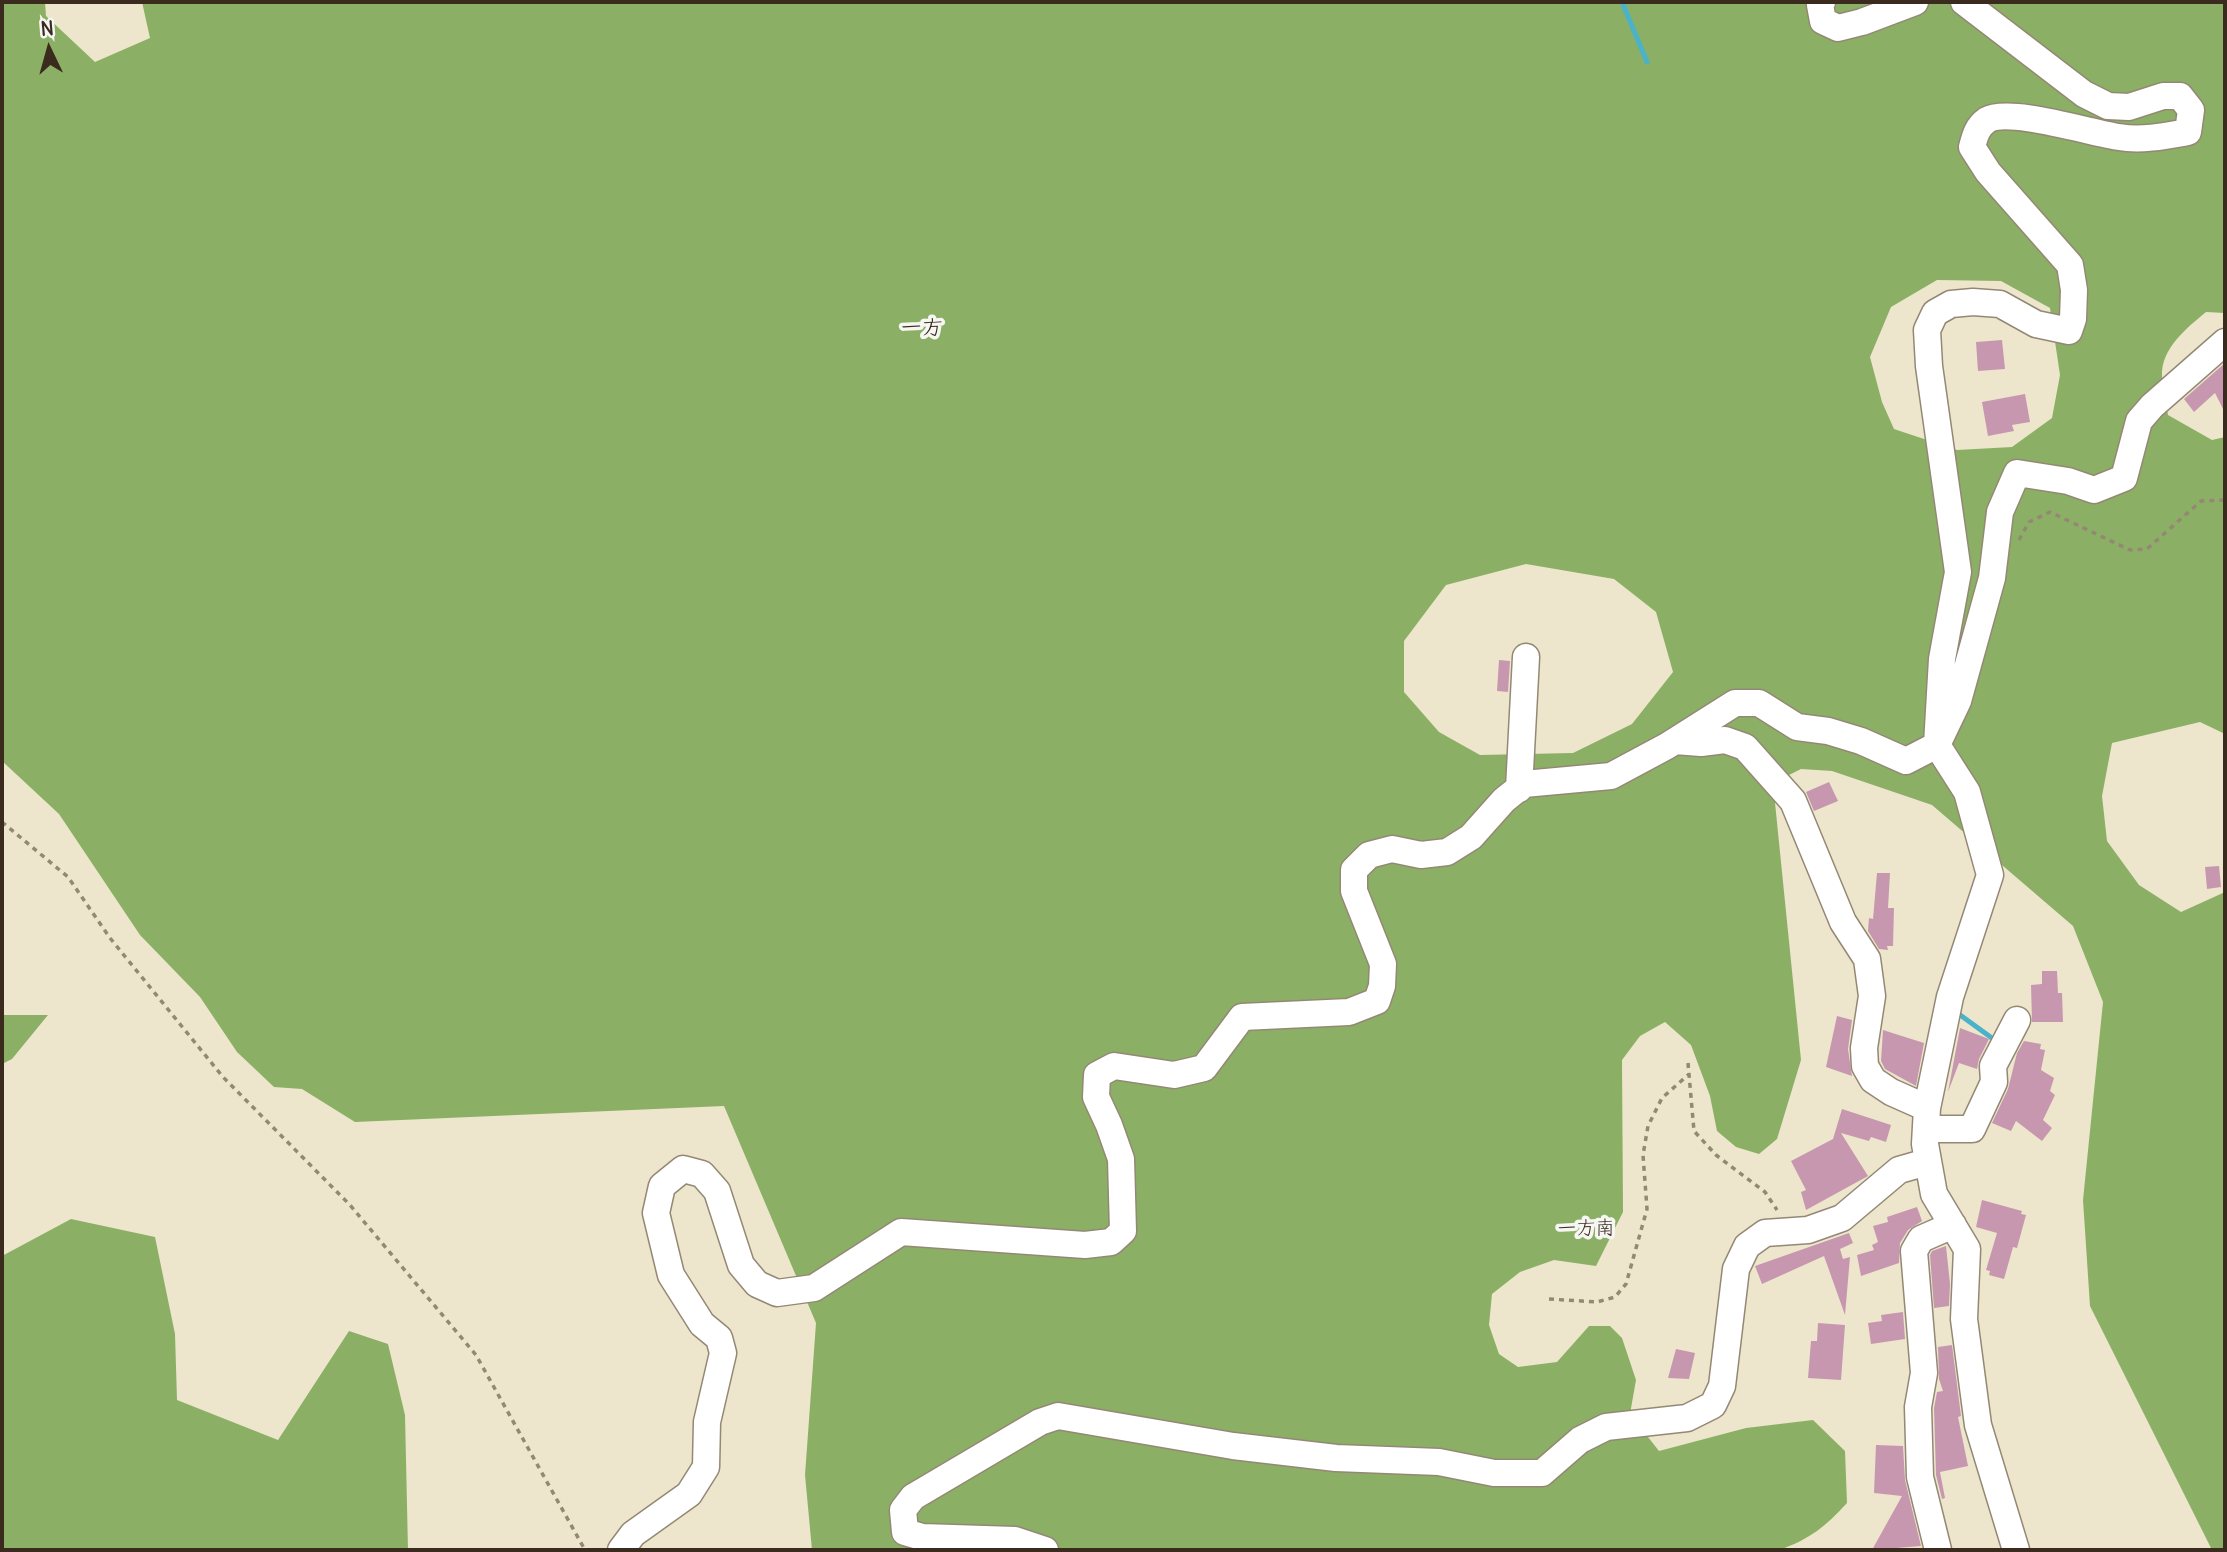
<!DOCTYPE html>
<html>
<head>
<meta charset="utf-8">
<style>
  body { margin:0 }
  #map { position:relative; width:2227px; height:1552px; overflow:hidden; background:#ede6cc; font-family:Delius,sans-serif }
  canvas { display:block }
  .frame { position:absolute; inset:0; border:4px solid #3b2a1e; pointer-events:none }
  .north { position:absolute; left:14px; top:14px; width:70px; height:70px; -webkit-text-stroke:5px #f6f6f2; paint-order:stroke; rotate:355deg; font-size:19px; font-weight:700; line-height:28px; text-align:center; color:#3b2a1e }
  .north::after { content:''; display:block; margin:auto; width:24px; height:32px; background:#3b2a1e; clip-path:polygon(50% 0,100% 100%,50% 72%,0 100%) }
</style>
</head>
<body>
<div id="map">
<canvas width="2227" height="1552"></canvas>
<div class="frame"></div>
<div class="north">N</div>
</div>
<script>
const c = document.querySelector('canvas').getContext('2d');
c.lineJoin = 'round';
function fillPath(path, color) { c.fillStyle = color; c.fill(path, 'evenodd'); }
function stroke(path, color, width, dash) { c.strokeStyle = color; c.lineWidth = width; c.lineCap = dash ? 'butt' : 'round'; c.setLineDash(dash || []); c.stroke(path); }
function label(font, color, halo, rows, align = 'center') {
  c.font = font + ' Delius,"Klee One",sans-serif'; c.lineWidth = 7; c.setLineDash([]); c.textBaseline = 'middle'; c.strokeStyle = halo; c.fillStyle = color; for (const [text, x, y, turn = 0] of rows) {
    c.save(); c.translate(x, y); c.rotate((+turn || 0) * Math.PI / 180); c.textAlign = isNaN(turn) ? turn : align; if (halo) c.strokeText(text, 0, 0); c.fillText(text, 0, 0); c.restore();
  }
}
fillPath(new Path2D(`
  M2,2H45L46,16L95,62L150,38L142,2H2225V313L2206,312C2187,328 2161,348 2162,376C2162,389 2166,402 2168,415L2212,440L2225,437V734L2200,722L2112,743L2102,796L2107,841L2139,885L2181,912L2225,892V1550H2212L2090,1306L2083,1200L2103,1002L2073,926L1932,805L1832,771L1801,769L1773,783L1801,1060L1777,1139L1759,1154L1736,1147L1717,1131L1710,1096L1691,1045L1665,1022L1640,1036L1622,1060L1623,1212L1596,1266L1554,1260L1520,1272L1492,1294L1489,1325L1499,1354L1518,1367L1557,1362L1589,1326H1610L1622,1338L1636,1380L1630,1414L1659,1451L1746,1428L1813,1420L1845,1451L1847,1503C1825,1527 1810,1539 1779,1550H812L805,1475L816,1323L724,1106L355,1122L302,1089L274,1087L237,1052L200,997L140,935L59,814L2,761ZM1937,280L2001,281L2050,308L2060,375L2052,418L2012,447L1957,450L1894,429L1882,402L1870,357L1891,307ZM1526,564L1614,579L1656,612L1673,672L1632,724L1573,753L1480,755L1439,732L1404,692V641L1446,585Z
  M2,1015H48L12,1059L2,1064Z
  M71,1219L155,1237L175,1334L177,1400L278,1440L349,1331L388,1344L405,1415L408,1550H2V1256Z`), '#8bb065');
stroke(new Path2D(`
  M1622,2L1647,62
  M1956,1012L1996,1041`), '#4bb2c9', 5);
fillPath(new Path2D(`
  M2002,340L2005,369L1978,371L1976,342Z
  M2225,363V413L2215,393L2194,412L2184,399Z
  M2025,394L2030,422L2012,425L2014,431L1988,436L1982,402Z
  M1499,660L1510,661L1508,692L1497,691Z
  M1829,782L1838,801L1814,811L1806,792Z
  M2219,866L2221,887L2207,889L2205,867Z
  M1877,873H1890L1888,908H1894L1893,946H1887L1888,950L1879,949L1868,931L1869,918L1873,919Z
  M2042,971H2057L2058,993H2062L2063,1022H2032L2031,985L2042,984Z
  M1837,1016L1852,1020L1848,1049L1852,1076L1826,1067Z
  M1960,1028L1989,1039L1979,1059L1977,1069L1959,1063L1948,1092Z
  M1883,1030L1924,1043L1916,1086L1885,1069L1881,1061Z
  M2024,1041L2041,1044L2040,1049L2045,1050L2041,1070L2054,1078L2050,1091L2055,1095L2043,1120L2052,1128L2042,1141L2016,1121L2011,1131L1992,1123L2008,1089L2017,1053Z
  M1842,1109L1891,1125L1886,1142L1871,1137L1869,1141L1841,1133L1868,1176L1806,1210L1801,1192L1806,1190L1791,1161L1833,1139Z
  M1982,1200L2022,1211L2021,1214L2026,1215L2017,1248L2013,1247L2004,1279L1989,1275L1990,1271L1986,1270L1997,1233L1976,1227Z
  M1917,1207L1922,1221L1908,1230L1900,1243L1899,1263L1861,1276L1857,1255L1874,1250L1872,1245L1878,1242L1873,1226L1888,1222L1887,1217Z
  M1849,1233L1853,1243L1840,1249L1843,1259L1850,1257L1845,1315L1824,1256L1762,1284L1755,1266Z
  M1946,1246L1950,1284L1949,1306L1934,1308L1930,1255L1932,1251Z
  M1903,1312L1905,1339L1871,1344L1868,1323L1882,1321L1881,1315Z
  M1818,1323L1845,1325L1841,1380L1808,1378L1811,1341H1817Z
  M1952,1345L1961,1416L1958,1417L1968,1466L1940,1472L1945,1498L1942,1499L1936,1475L1934,1408L1937,1392L1943,1391L1939,1379L1938,1347Z
  M1676,1349L1695,1353L1689,1379L1668,1378Z
  M1876,1445L1903,1446L1905,1480L1921,1546L1872,1550L1902,1496L1874,1493Z`), '#c797af');
const minor = new Path2D(`
  M1822,2L1820,5L1823,21L1838,28L1862,22L1915,2
  M1964,2L2084,94L2108,106L2129,107L2163,96H2180L2191,110L2188,132C2166,136 2141,141 2119,137C2091,133 2009,107 1987,120C1977,127 1975,136 1972,147L1988,172L2070,265L2074,290L2073,319L2069,331L2036,324L2000,304L1973,302L1951,304L1935,313L1927,330L1929,366L1958,572L1942,659L1937,745L1967,792L1990,875L1950,997L1927,1108L1925,1144L1934,1194L1967,1249L1964,1319L1978,1425L2016,1550
  M1675,741L1701,743L1725,740L1745,747L1793,801L1843,922L1867,959L1872,996L1864,1048L1865,1066L1873,1080L1891,1092L1927,1108
  M1519,789L1526,657
  M1926,1129H1972L1994,1082L1993,1066L2017,1020
  M621,1550L633,1534L689,1494L706,1467L707,1422L723,1353L719,1338L702,1324L671,1275L656,1213L662,1186L683,1169L702,1174L717,1191L741,1265L757,1284L777,1293L814,1288L901,1232L1085,1245L1111,1242L1123,1231L1121,1159L1109,1125L1096,1097L1097,1075L1114,1066L1174,1075L1204,1068L1242,1017L1349,1012L1377,1001L1382,986L1383,964L1354,891V870L1369,855L1392,849L1421,855L1447,852L1471,837L1504,800L1524,784L1611,776L1667,746L1735,703H1759L1797,727L1828,731L1861,741L1906,761L1937,745L1958,701L1992,578L2000,512L2017,473L2068,481L2094,490L2124,478L2139,421L2152,406L2225,342
  M1045,1550L1015,1540L922,1537L905,1532L903,1510L913,1497L1040,1422L1058,1416L1233,1446L1336,1458L1439,1462L1494,1473H1542L1580,1440L1606,1427L1687,1418L1713,1405L1722,1386L1736,1269L1747,1246L1765,1233L1808,1230L1842,1218L1899,1170L1927,1162
  M1938,1550L1920,1477L1918,1407L1924,1373L1914,1251L1921,1239L1953,1225`);
stroke(minor, '#948875', 29);
stroke(new Path2D(`
  M2019,540L2029,522L2050,512L2130,550L2147,549L2201,501L2225,500
  M2,822L68,877L110,938L223,1077L350,1205L476,1355L585,1550
  M1688,1063L1694,1131L1716,1155L1765,1192L1777,1210
  M1549,1299L1597,1302L1615,1297L1626,1284L1647,1209L1643,1155L1648,1126L1662,1098L1688,1075`), '#948875', 3.5, [5, 5]);
stroke(minor, '#fff', 26);
label('19px', '#3b2a1e', '#f6f6f2', [
  ["一方南",1586,1229]
]);
label('21px', '#3b2a1e', '#f6f6f2', [
  ["一方",922,328]
]);
</script>
</body>
</html>
